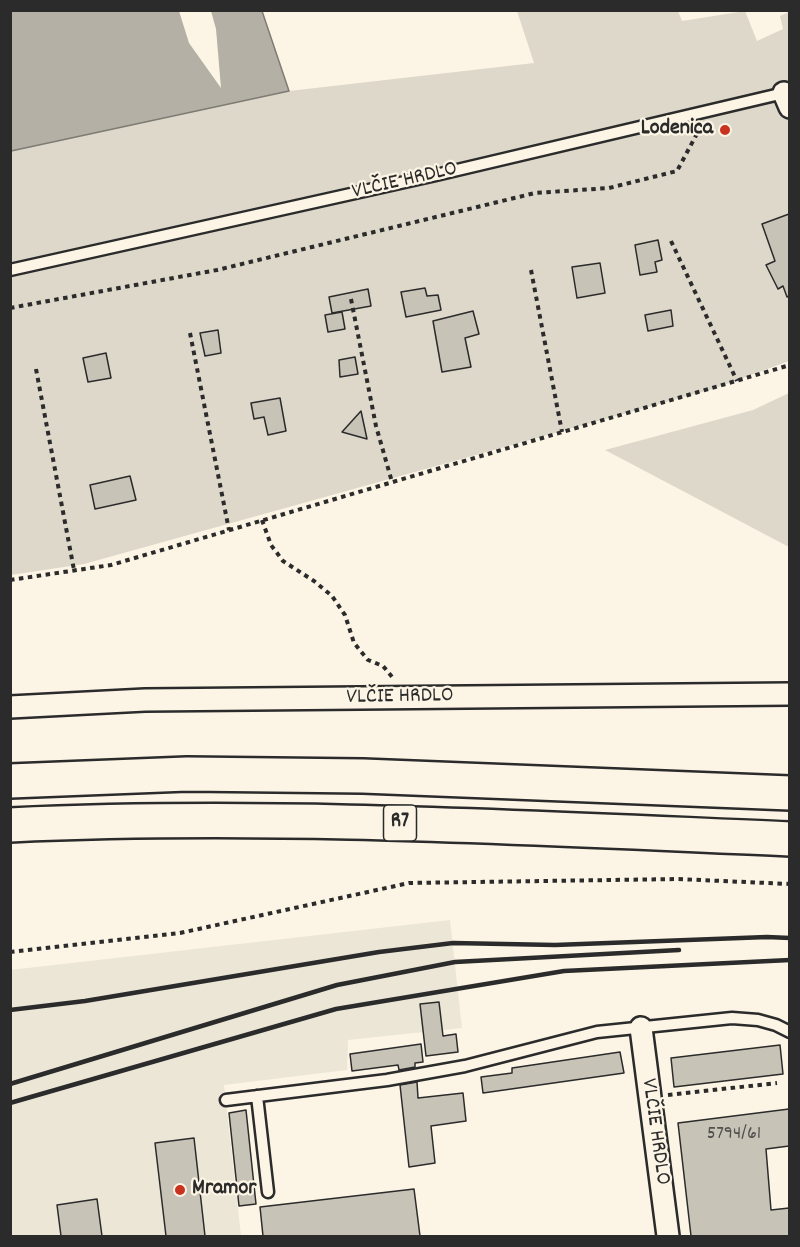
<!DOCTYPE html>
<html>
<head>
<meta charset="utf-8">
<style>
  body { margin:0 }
  #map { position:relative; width:800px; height:1247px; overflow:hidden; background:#fcf5e5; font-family:Dekko,sans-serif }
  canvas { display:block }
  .frame { position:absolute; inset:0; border:12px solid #2b2b2b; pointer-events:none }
</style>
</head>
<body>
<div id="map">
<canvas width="800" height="1247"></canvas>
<div class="frame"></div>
</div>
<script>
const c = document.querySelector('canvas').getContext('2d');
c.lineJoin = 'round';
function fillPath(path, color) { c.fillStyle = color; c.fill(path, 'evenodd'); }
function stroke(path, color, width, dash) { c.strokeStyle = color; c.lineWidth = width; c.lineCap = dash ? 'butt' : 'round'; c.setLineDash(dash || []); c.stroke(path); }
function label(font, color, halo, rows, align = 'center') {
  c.font = font + ' Dekko,sans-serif'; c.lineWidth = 4.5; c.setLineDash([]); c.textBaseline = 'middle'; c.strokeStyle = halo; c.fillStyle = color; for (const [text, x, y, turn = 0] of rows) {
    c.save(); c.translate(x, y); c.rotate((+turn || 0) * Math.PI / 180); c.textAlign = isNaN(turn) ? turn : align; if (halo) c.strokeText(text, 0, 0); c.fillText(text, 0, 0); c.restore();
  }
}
fillPath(new Path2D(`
  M450,920L462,1028L348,1040L347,1070L224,1085L241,1236H11L10,970Z`), '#ece6d7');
fillPath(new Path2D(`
  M517,11H678L682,21L745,11L757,41L783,29L780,16L789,12V361L713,389L84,564L11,575V151L289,91L534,63Z
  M789,393V547L605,450L753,410Z`), '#ded8ca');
const water = new Path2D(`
  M10,11H262L289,91L11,151Z`);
fillPath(water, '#b4b0a5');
stroke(water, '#7d7b74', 1.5);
fillPath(new Path2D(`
  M179,11H211L216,29L221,88L189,43Z`), '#fcf5e5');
const building = new Path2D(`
  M789,214V296L787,297L783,286L778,289L766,265L775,261L762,224Z
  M658,240L662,260L655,262L657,272L640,275L635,245Z
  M600,263L605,293L577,298L572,267Z
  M425,288L427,296L438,295L441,310L406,317L401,292Z
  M368,289L371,306L332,313L329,297Z
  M671,310L673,326L648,331L645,315Z
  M473,311L479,334L465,338L471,367L442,372L433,321Z
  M342,312L345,329L328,332L325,315Z
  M218,330L221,353L205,356L200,333Z
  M106,353L111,378L88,382L83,358Z
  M355,357L358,374L340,377L339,360Z
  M280,398L286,431L268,435L264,417L254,419L251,403Z
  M361,411L367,439L342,432Z
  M130,476L136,500L95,509L90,485Z
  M439,1002L443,1036L456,1034L458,1052L426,1056L420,1004Z
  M421,1044L423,1062L415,1063V1067L399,1070L398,1065L352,1071L350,1054Z
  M780,1045L783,1074L674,1087L671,1058Z
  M620,1052L624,1073L483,1093L481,1077L512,1073V1068Z
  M417,1082L418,1098L463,1093L466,1121L431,1126L435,1163L409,1167L400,1085Z
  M789,1109V1146L766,1149L771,1210L789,1208V1236H691L678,1123Z
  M246,1110L256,1204L239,1206L229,1113Z
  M194,1138L205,1236H166L155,1143Z
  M414,1189L420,1236H263L260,1207Z
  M97,1199L102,1236H61L57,1205Z`);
fillPath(building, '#c8c3b7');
stroke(building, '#2b2b2b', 1.5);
const service = new Path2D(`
  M10,270L436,175L784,93
  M257,1096L268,1192
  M226,1100L387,1080L465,1066L597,1032L732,1018L758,1020L776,1025L790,1032`);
const minor = new Path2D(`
  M784,93L790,107
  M10,707L145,700L790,694
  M641,1028L668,1236`);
const motorway = new Path2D(`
  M10,781L187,774L363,776L790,793
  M10,825C270,813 530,828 790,839`);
stroke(service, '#2b2b2b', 15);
stroke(minor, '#2b2b2b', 26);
stroke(motorway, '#2b2b2b', 38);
stroke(new Path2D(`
  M671,241L737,381
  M531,270L562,432
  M351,299L376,426L392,482
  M10,308L217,270L535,193L609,188L677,171L700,128
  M190,333L229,530
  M36,369L74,570
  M262,520L271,545L283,561L314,581L332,596L345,615L354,643L368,660L383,666L393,678
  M10,580L111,565L790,365
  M10,952L180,933L409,883L678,879L790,884
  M668,1095L777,1083`), '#2b2b2b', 4, [4.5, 4.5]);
stroke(service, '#fcf5e5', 10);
stroke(minor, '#fcf5e5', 21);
stroke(motorway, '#fcf5e5', 33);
stroke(new Path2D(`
  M10,1010L85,1001L379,952L453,943L555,945L767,937L790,938
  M10,1084L337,985L455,962L679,950
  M10,1103L336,1009L564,971L790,960`), '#2b2b2b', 4.5);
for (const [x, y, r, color] of [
  [725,130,6,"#c8321e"],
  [180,1190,6,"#c8321e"]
]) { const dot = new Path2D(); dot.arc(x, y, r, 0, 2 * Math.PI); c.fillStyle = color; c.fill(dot); stroke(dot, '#fcf5e5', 2); }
label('20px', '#52514e', null, [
  ["5794/61",734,1135]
]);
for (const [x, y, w] of [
  [400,823,33]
]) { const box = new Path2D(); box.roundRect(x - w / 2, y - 18, w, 36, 4.5); c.fillStyle = '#fcf5e5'; c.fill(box); stroke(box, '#2b2b2b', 1.5); }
label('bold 21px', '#2b2b2b', null, [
  ["R7",400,823]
]);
label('bold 22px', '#2b2b2b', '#fcf5e5', [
  ["Lodenica",713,130],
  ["Mramor",192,1190,"left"]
], 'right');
label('22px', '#2b2b2b', '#fcf5e5', [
  ["VLČIE HRDLO",405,182,-13],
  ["VLČIE HRDLO",400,698,-1],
  ["VLČIE HRDLO",654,1132,82]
]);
</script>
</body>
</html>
